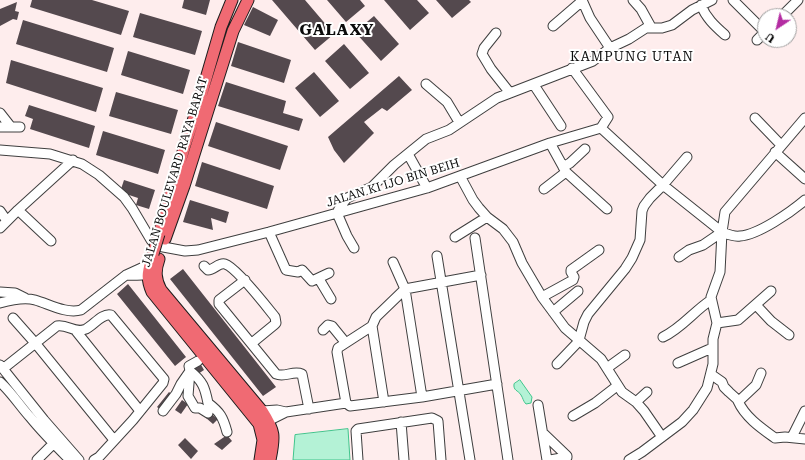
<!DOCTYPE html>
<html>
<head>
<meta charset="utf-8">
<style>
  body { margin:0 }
  #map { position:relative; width:805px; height:460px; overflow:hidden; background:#feeded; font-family:"Roboto Serif",serif }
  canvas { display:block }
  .north { position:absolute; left:757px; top:8px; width:40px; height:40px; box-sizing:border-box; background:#fff; border:1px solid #9e9e9e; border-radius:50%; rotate:215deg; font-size:11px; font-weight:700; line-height:16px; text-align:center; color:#0c0c0c }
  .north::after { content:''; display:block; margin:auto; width:14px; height:18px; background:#b42da2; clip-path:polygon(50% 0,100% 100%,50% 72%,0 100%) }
</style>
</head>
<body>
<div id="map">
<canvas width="805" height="460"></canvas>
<div class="north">U</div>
</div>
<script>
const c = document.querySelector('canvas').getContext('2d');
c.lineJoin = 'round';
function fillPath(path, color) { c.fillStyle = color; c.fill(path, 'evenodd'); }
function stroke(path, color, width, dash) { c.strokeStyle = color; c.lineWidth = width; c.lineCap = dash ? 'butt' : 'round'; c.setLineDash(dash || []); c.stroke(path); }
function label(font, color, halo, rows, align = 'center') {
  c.font = font + ' "Roboto Serif",serif'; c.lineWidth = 4; c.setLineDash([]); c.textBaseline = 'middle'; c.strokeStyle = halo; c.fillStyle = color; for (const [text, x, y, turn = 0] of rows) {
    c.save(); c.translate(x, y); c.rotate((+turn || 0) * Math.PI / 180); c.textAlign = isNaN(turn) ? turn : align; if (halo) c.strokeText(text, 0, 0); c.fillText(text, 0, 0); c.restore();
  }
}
const water = new Path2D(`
  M520,380L532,397L531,403L526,404C523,401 523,398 521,395C518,390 513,391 514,384Z
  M348,429L350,460H293L295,435Z`);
fillPath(water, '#b4f2d6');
stroke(water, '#40c58c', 1);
fillPath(new Path2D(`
  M32,0H92L129,11L121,35L30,7Z
  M184,0H210L206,15L182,8Z
  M272,0H305L334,34L315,50Z
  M327,0H360L365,6L346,22Z
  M384,0H417L429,13L410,30Z
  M436,0H469L471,2L452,18Z
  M17,2L15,11L19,12L17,20L13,19L0,26V9Z
  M253,7L278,20L270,36L244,25Z
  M140,13L202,31L195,55L133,37Z
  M374,16L399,44L381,61L355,32Z
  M23,20L114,48L107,72L16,44Z
  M238,42L291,60L284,83L231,66Z
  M344,44L369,73L350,89L325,61Z
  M128,51L190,70L183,94L121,75Z
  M11,60L103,88L96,112L6,83Z
  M314,72L339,101L320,117L295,88Z
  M399,76L412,90L387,111L382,108L364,122L374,133L344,163L334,150L328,137Z
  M226,82L286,101L283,113L303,119L299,131L218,106Z
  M116,92L178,110L171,134L109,116Z
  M29,105L95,126L89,148L30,129L33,119L25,116Z
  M216,122L288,146L280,170L208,146Z
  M103,131L165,150L158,174L96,155Z
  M202,162L274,186L267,209L195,186Z
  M124,180L155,190L149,209L136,205L138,198L120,192Z
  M190,200L229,212L226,223L211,218L213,230L183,222Z
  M183,269L276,387L263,396L170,279Z
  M128,284L186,357L175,366L117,294Z
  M200,363L204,370L198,374L192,367Z
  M169,392L174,396L162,411L157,407Z
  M182,400L188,404L181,414L175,410Z
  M210,413L218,419L213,424L206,418Z
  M227,435L232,441L222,450L214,444Z
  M185,438L198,451L191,459L178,445Z`), '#54494e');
const minor = new Path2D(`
  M633,0L641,9L651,27
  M733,0L765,32
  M701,5C706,18 715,26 725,35
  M782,16L798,0
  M553,26L582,1
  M496,33L484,48L482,54L491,69L510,93
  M757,40L765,32
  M610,48L629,39L646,28H662L672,25L692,10L712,0
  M572,68L608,117L601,128
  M426,84L447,102L459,122
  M534,85L561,126
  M0,113L11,127
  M755,118L781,145
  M0,127H20
  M0,150L50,154L82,164L99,175L124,197L132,208L151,240L158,246L185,251L198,250L269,232L427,188L550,143L601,128L663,185L722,232C727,234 733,237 740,236C758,235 791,212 805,200
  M775,152L805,179
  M408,154L427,188
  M563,167L570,163L585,149
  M566,172L607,209
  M460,176L473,200L479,208L487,217L503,229L513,242L522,263L542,297L565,328L601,359L622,392L636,402L644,411L662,437
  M544,189L566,172L550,143
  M18,210L51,241
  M0,211L7,221
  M337,213L340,207L347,198L372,187L394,165L426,139L449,130L497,98L593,61L610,48L590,18L582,0
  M337,213L347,236L354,248
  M0,228L18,210L73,160
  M269,232L286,270L298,272L302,270L312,281L329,273
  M455,237L487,217
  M475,238L508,460
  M437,256L470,460
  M679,257L689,250L703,245L722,232
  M393,262L405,289L422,397
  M204,266L208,270C214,270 219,262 225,264C236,267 267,307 275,317L276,323L274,325L252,343
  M319,279L331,299
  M245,280L219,300V304L276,374C285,378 293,370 302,374L309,409
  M0,292L15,293L25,298
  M542,297L573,280L574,277L571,272V270L599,250
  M0,303C11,300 24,297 35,300C49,304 66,314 81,310L126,275L150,264L156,267C149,278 137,275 126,275
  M756,305L771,321L789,335
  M553,312L578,291
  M13,318L36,344L114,440
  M717,323L738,320L771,291
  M372,326L384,402
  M323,330L328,325L332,326L345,342
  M76,331L140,411
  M663,337C682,328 694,311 711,300
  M579,340L584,322L588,314L625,269L632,258L640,240L642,211L644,206L650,198L663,185L687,157
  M198,361L189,366L190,371L188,396L195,408H200L208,413
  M678,363L712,348
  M557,364L580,340
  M0,365L44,420L79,460
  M4,368L57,326C68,324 75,334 86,329C94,325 102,313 111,315L164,379L163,383L133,420L99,457L94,460
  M607,368L625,355
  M712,375L722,382L724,387L729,392L739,401L756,385L761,373
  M0,382C12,393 20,406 30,417C43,433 56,446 70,460
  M738,401C745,417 761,428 775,438L785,437L805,439
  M636,402L647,392
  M346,403L337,352L338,348L372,326L376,317L405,289L481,275
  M538,405L547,460
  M163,411L176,394L181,384L190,371C203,381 205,388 208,403C220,412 223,417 227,432
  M262,411L277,410L286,412
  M573,416L595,403L617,386
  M268,421L286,412L346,403L350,406L422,397L497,384
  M401,422L404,460
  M543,433L567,456V457L550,460
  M792,437L805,411
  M37,460L53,444
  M358,460L356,431L358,429L432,418L438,421L441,460
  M629,460L642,452L682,422L693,410L707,388L713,364V339L717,323L711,297L720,272L722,232L725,212L805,118`);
const major = new Path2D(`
  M159,234L185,145L198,106L221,27L232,0
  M165,239L184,186L233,31L248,0
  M153,254C149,270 145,276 152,292L259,424L263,440L260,460
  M159,259C155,270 155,279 161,290L262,411C275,431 275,436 270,460`);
stroke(minor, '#3f3f3f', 11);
stroke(major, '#1d1d1d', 13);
stroke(minor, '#fff', 9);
stroke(major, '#f06a73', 11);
const majorBridge = new Path2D(`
  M153,254L159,234`);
stroke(majorBridge, '#1d1d1d', 13, []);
stroke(majorBridge, '#f06a73', 11);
label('12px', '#0c0c0c', '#fff', [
  ["JALAN BOULEVARD RAYA BARAT",175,172,-73],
  ["JALAN KI IJO BIN BEIH",393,183,-17]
]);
c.letterSpacing = '1px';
label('13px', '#0c0c0c', '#fff', [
  ["KAMPUNG UTAN",632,57]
]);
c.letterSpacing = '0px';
c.letterSpacing = '1px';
label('bold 16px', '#0c0c0c', '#fff', [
  ["GALAXY",337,30]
]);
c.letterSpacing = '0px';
</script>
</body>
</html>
